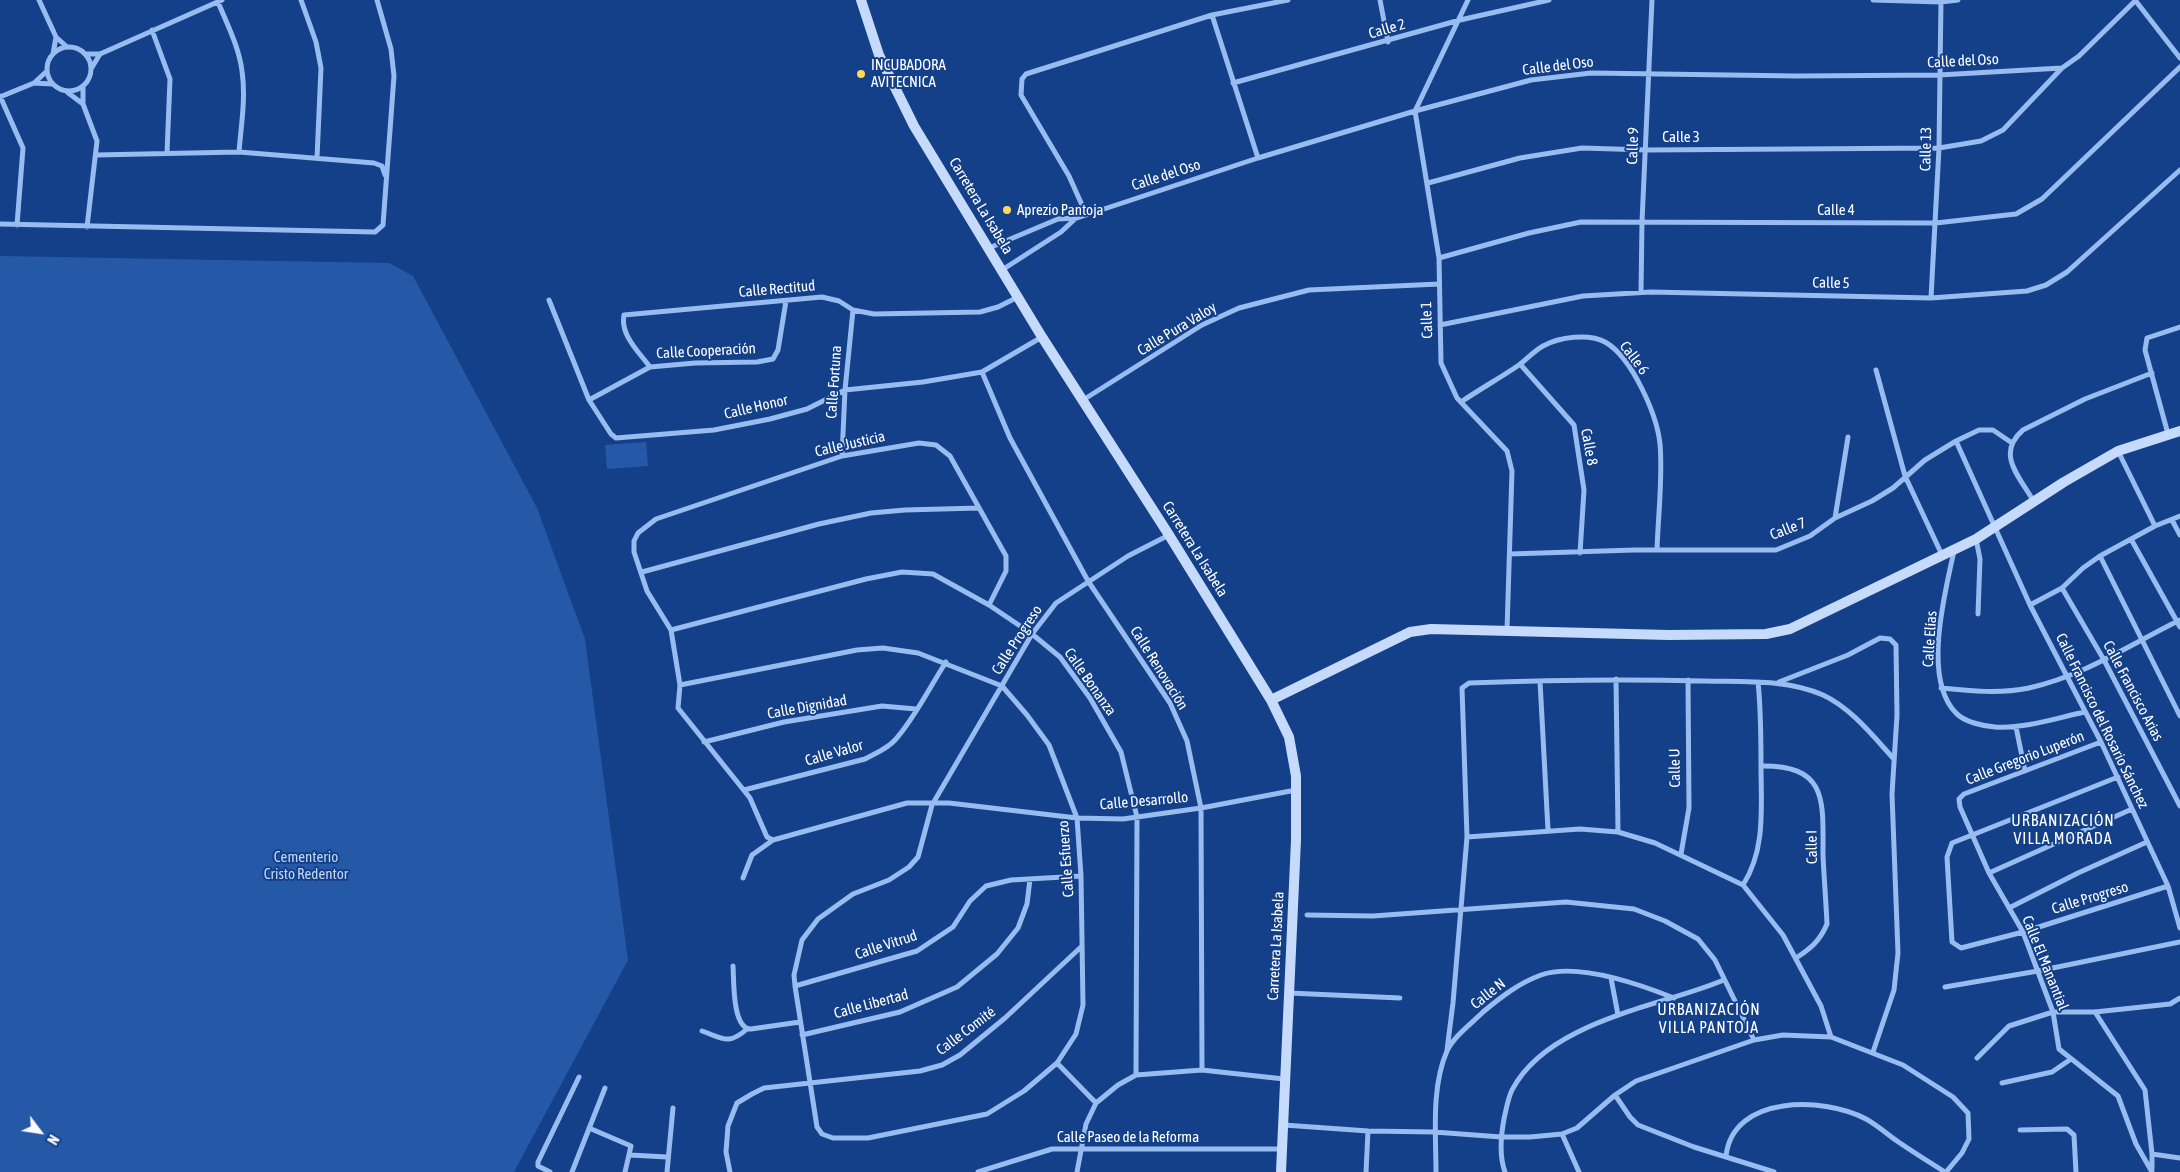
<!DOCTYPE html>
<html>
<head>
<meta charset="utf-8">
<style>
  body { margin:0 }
  #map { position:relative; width:2180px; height:1172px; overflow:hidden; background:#134089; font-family:"Asap Condensed",sans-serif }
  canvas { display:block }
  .north { position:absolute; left:15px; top:1107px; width:50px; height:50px; -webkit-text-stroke:4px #134089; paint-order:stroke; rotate:121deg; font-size:14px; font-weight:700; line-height:20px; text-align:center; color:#fff }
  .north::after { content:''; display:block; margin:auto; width:18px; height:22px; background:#fff; clip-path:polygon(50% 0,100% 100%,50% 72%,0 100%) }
</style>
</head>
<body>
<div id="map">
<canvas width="2180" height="1172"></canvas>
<div class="north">N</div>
</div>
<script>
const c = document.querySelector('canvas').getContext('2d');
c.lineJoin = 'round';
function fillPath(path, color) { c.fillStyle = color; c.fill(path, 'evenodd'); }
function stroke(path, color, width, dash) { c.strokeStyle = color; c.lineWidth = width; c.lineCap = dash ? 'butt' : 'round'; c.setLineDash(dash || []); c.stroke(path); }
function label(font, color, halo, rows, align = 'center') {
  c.font = font + ' "Asap Condensed",sans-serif'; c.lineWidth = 4; c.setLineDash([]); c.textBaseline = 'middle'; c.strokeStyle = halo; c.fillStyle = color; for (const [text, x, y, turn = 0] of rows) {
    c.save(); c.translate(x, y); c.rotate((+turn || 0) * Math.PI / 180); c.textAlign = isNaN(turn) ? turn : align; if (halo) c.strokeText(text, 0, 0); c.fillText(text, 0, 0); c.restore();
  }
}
fillPath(new Path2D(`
  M0,256L389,263L413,276L537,508L585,639L628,960L514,1172H0Z
  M646,442L648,466L607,469L605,445Z`), '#2559a8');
stroke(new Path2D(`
  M39,0L56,37L67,47
  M301,0L316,42L321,68L317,158
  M1380,0L1388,42
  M1468,0L1415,111L1439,258L1441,363L1457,398L1507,451L1512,471L1507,630
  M1873,0L1941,2L1958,0
  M2135,0L2180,58
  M218,2C227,24 239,47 242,71C246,98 241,126 239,152
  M1212,15L1258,158
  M152,30L170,79L167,153
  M47 69a22 22 0 1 1 44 0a22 22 0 1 1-44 0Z
  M53,54L56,37
  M85,54H100L222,0
  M91,69L100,54
  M34,83L52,84
  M1233,83L1460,20L1549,0
  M83,87V104L97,141L87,227
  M67,92L83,104
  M0,96L23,148L17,225
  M0,97L34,83L47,71
  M96,155L239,152L374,163L382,166L385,175
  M1428,183L1520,158L1582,148L1646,150L1939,148L1981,141L2003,130L2062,68L2079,56L2135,1
  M1086,214L1069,176L1021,95L1022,79L1026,74L1212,15L1288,0
  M0,224L375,232L383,225L394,76L391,49L377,0
  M989,248L1058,219L1077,218L1258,158L1415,111L1531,80L1591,73L1797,76L1939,75L2062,68
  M1439,258L1529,233L1581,222L1936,223L2016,214L2042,199L2180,67
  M1002,270L1061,232L1076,218
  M1641,292L1642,222L1652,0
  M1931,298L1939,148L1941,0
  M549,300L589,400L611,434L616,438L714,430L770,419L807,409L845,390L923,382L982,372L1042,337
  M1440,325L1583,296L1651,292L1931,298L2027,291L2046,285L2067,272L2180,170
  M1520,364L1574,425L1584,490L1580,553
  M650,367C639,352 620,335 624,315L822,297L839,301L853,310L874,314L980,312L998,307L1018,297
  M1876,370L1905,476L1942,555
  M982,372L1010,438L1088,581L1170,703L1187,741L1201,808L1202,1070
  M589,400L650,367L695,363L757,362L773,359L778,350L786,301
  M1083,400L1202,325L1239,308L1309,290L1439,284
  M1461,402C1480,389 1500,378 1519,365C1527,359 1534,351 1543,346C1559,337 1589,333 1605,342C1632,357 1657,415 1660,444C1663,478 1658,516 1657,550
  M2168,434L2145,350L2147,338L2180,327
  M1956,441L2030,605L2101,742L2168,886L2180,928
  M2118,451L2155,526
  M842,456L845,390L853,310
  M2034,502C2020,477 1995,454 2023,430L2085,399L2152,373
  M1835,518L1848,437
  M2172,520L2180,535
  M1976,539L1980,559L1978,614
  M2131,539L2180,627
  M1954,551C1945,593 1922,679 1956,713C1964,722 1983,726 1995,727C2024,729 2056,718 2085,712
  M1510,554L1634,550H1776L1810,536L1835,518L1872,501L1893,488L1925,460L1956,441L1979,430H1993L2012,443
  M2100,556L2180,716
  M642,572L819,524L871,513L905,510L979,508
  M2062,588L2104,660L2180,806
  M2030,605L2062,588L2083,568L2100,556L2155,526L2180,516
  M671,630L866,579L902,572L933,574L989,605L1032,634L1060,657L1090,698L1121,752L1137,817L1136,1075
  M1616,679L1618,832
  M1540,681L1548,830
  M1779,682L1848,655L1880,638L1890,639L1896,645L1897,715L1892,794L1898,953L1894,990L1873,1052
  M680,685L857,650L883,648L918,653L1002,686L1027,715L1049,745L1077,818L1081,876L1083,1005L1076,1034L1057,1063L1024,1091L987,1114L868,1138H833L822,1134L817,1127L795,986L794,975L802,940L818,919L853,894L889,880L909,867L918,857L932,805L1032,634L1056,603L1128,556L1169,535
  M1941,688C1970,691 2000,694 2029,688C2084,676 2131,644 2180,620
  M2016,727L2025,771
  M704,742L784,722L882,706L916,709
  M2101,742L1964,794L1959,799L1960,807L1989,873L2023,932L2053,1012L2059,1049L2118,1096L2136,1144L2152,1172
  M1761,766C1828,765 1823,801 1823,855C1824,878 1826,901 1827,924C1820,941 1810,949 1796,958
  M2118,777L1952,843L1947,857L1952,942L1961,948L2023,932L2168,886
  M744,790L865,759C876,753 887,749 895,740C913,721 931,685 946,662
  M1467,837L1580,829L1618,832L1655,843L1743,885L1783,935L1821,1006L1831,1037
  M773,840L767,837L750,798L678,708L680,685L671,630L647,591L634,552V541L638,533L656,519L842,456L919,443L936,445L950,456L1006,556V571L989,605
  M1681,854L1689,808L1688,680
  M1989,873L2132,809
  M743,878L752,855L773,840L907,803H949L1077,818L1123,819L1201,808L1296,790
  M1743,885C1766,849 1761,807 1761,766C1761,738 1761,710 1758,682
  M2009,908L2078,873L2147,842
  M1307,915L1373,916L1566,902L1634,909L1665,921L1698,939L1715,960L1754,1040
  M733,966C734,980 732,1029 751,1029L800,1022
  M1611,978L1618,1015
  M795,986L917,951L953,927L970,901L986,886L1011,880L1081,876
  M1945,987L2038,971L2180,942
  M1289,993L1400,998
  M2095,1012L2145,1090L2152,1154V1169
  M702,1031C722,1038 728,1046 747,1029
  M802,1035L900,1012L957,987L997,954L1018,928L1027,904L1030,879
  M1447,1050L1453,1003L1467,837L1462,688L1469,683C1547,680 1625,679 1704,681C1743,682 1786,679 1823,695C1851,708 1873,736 1893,758
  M1977,1058L2009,1026L2053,1012H2095L2170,1004L2180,998
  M1057,1063L1096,1103
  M2002,1083L2052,1072L2071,1059
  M1615,1095L1630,1117L1638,1125L1694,1147L1774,1172
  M1284,1125L1368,1131L1434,1132L1501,1137H1530L1562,1134L1577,1128L1615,1095L1636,1081L1754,1040L1783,1035L1831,1037L1903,1065L1953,1097L1968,1113L1969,1139L1962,1153L1946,1172
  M589,1128L631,1146L625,1172
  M2020,1130L2067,1129L2074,1135L2076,1172
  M1562,1134L1579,1172
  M2152,1154L2180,1158
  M630,1155L667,1157
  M1726,1156C1733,1094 1825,1097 1866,1119C1877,1125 1887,1134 1897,1141C1913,1152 1929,1162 1945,1172
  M550,1172L538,1166V1162L579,1077
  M572,1172L605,1088
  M667,1172L673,1108
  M730,1172L726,1152L728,1126L737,1103L752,1094L764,1088L920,1071L942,1065L960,1055L1005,1018L1081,947
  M978,1172L1052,1149H1282
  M1077,1172L1086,1124L1096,1103L1118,1085L1136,1075L1202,1070L1284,1079
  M1366,1172L1368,1131
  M1436,1172C1436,1135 1431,1087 1447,1051C1453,1037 1472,1023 1483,1012C1501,997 1519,983 1541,975C1578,962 1639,984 1674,998
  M1505,1172C1499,1156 1501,1135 1504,1119C1506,1110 1508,1098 1512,1090C1548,1021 1659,1007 1724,980`), '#98bbf0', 5);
stroke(new Path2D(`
  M861,0L879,55L914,126L1042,337L1169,535L1271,700L1289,737L1296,776V840L1281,1172
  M1271,700L1410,632L1431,629L1669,635L1766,634L1790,629L1976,539L2064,482L2118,451L2180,431`), '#c6dafb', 10);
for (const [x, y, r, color] of [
  [861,74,5,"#ffd857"],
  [1007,210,5,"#ffd857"]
]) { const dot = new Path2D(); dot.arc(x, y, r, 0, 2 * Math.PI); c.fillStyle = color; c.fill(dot); stroke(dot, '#134089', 2); }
label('15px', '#fff', '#134089', [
  ["Calle 2",1387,29,-16],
  ["Calle del Oso",1963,61,-3],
  ["Calle del Oso",1558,66,-7],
  ["Calle 3",1681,137],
  ["Calle 9",1633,146,-88],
  ["Calle 13",1926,149,-89],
  ["Calle del Oso",1166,175,-18],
  ["Carretera La Isabela",981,206,59],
  ["Calle 4",1836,210],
  ["Calle 5",1831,283,1],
  ["Calle Rectitud",777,289,-5],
  ["Calle 1",1427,320,-92],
  ["Calle Pura Valoy",1177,329,-31],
  ["Calle Cooperación",706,351,-3],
  ["Calle 6",1634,358,53],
  ["Calle Fortuna",834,382,-86],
  ["Calle Honor",756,407,-13],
  ["Calle Justicia",850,444,-13],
  ["Calle 8",1589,447,80],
  ["Calle 7",1788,529,-21],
  ["Carretera La Isabela",1195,549,58],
  ["Calle Elías",1930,639,-86],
  ["Calle Progreso",1017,640,-57],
  ["Calle Renovación",1159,668,58],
  ["Calle Bonanza",1090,682,55],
  ["Calle Francisco Arias",2133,691,62],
  ["Calle Dignidad",807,707,-10],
  ["Calle Francisco del Rosario Sánchez",2102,721,64],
  ["Calle Valor",834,753,-16],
  ["Calle Gregorio Luperón",2025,758,-21],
  ["Calle U",1675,768,-91],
  ["Calle Desarrollo",1144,801,-5],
  ["Calle I",1812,847,-91],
  ["Calle Esfuerzo",1066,859,-94],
  ["Calle Progreso",2090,898,-17],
  ["Calle Vitrud",886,945,-18],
  ["Carretera La Isabela",1276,946,-87],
  ["Calle El Manantial",2045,963,68],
  ["Calle N",1488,994,-38],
  ["Calle Libertad",871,1004,-15],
  ["Calle Comité",966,1031,-37],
  ["Calle Paseo de la Reforma",1128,1137]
]);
label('15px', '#fff', '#134089', [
  ["INCUBADORA",871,65],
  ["AVITECNICA",871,82],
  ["Aprezio Pantoja",1017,210]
], 'left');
label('15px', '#bfd7fc', '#134089', [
  ["Cementerio",306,857],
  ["Cristo Redentor",306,874]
]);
c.letterSpacing = '1px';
label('16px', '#fff', '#134089', [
  ["URBANIZACIÓN",2063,821],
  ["VILLA MORADA",2063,839],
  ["URBANIZACIÓN",1709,1010],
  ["VILLA PANTOJA",1709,1028]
]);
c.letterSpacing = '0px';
</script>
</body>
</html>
